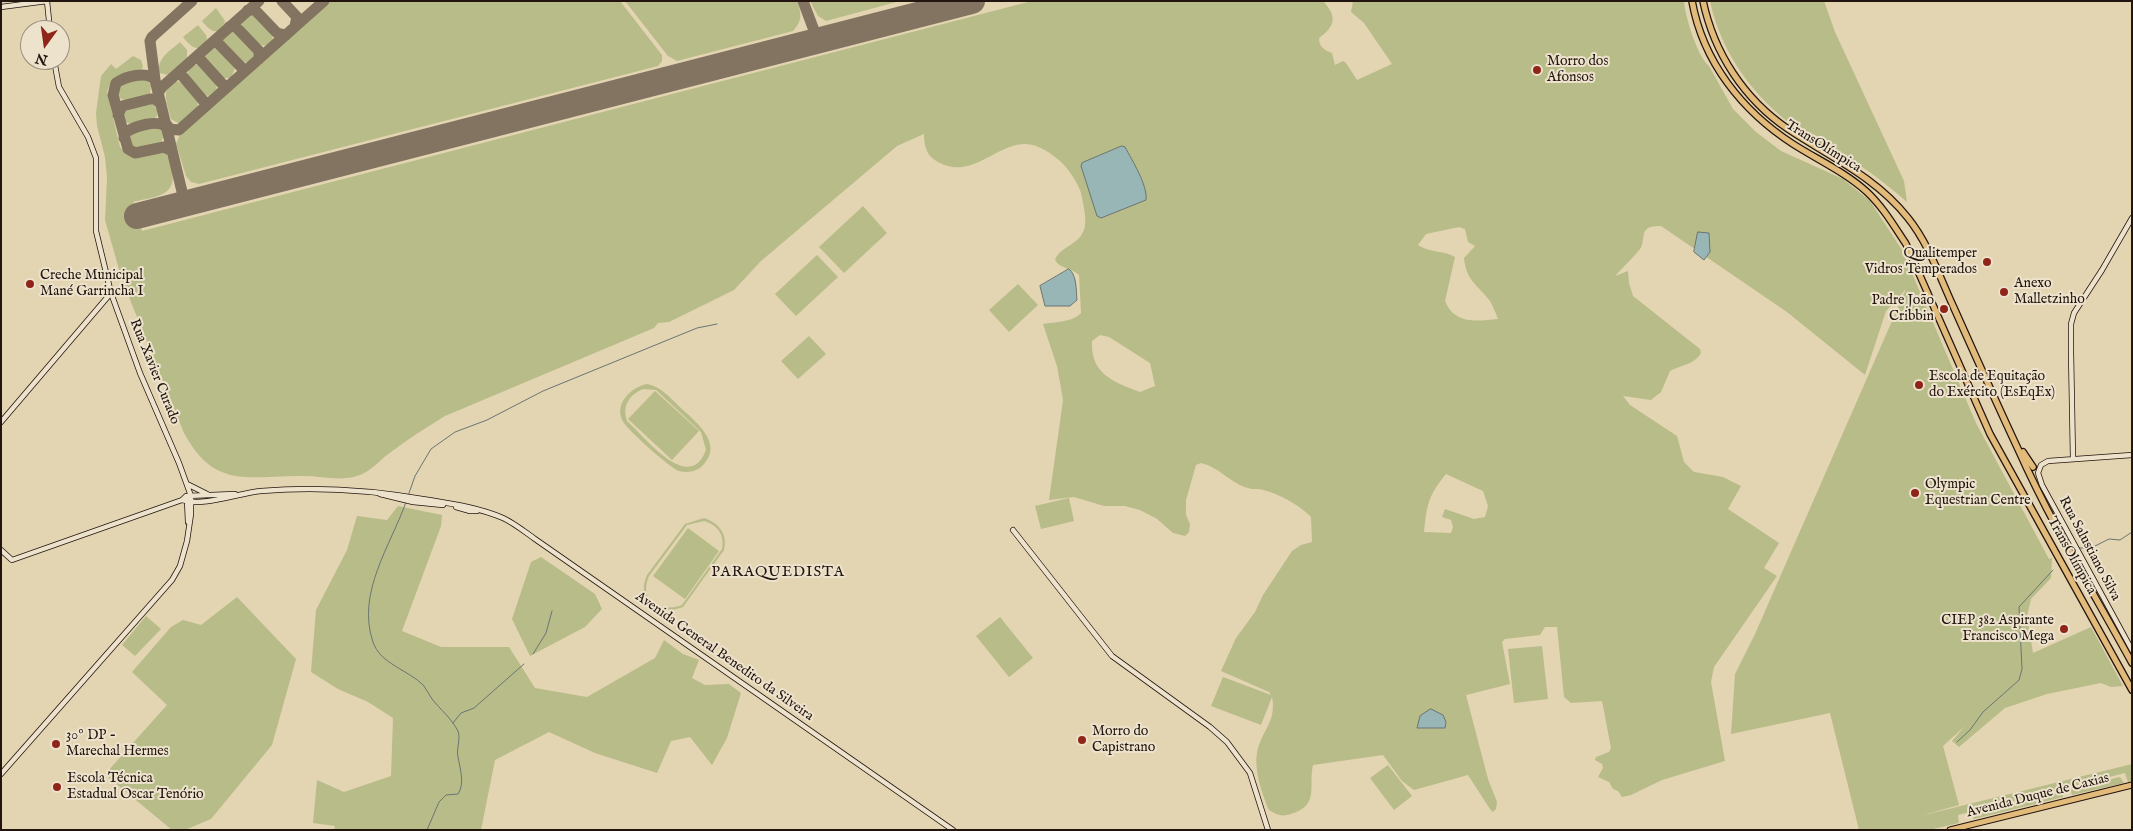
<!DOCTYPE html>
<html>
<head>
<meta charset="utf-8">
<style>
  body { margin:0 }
  #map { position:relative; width:2133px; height:831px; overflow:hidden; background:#e3d4b2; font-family:"IM FELL English",serif }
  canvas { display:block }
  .frame { position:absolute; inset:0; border:2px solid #22140e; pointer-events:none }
  .north { position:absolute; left:20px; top:20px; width:50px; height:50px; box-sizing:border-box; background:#ede3cd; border:1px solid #9c9081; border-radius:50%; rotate:194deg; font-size:14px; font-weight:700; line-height:20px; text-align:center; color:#22140e }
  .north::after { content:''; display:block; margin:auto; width:18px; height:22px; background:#8f2418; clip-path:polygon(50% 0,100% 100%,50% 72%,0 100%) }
</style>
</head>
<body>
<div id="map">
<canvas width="2133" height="831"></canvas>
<div class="frame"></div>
<div class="north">N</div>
</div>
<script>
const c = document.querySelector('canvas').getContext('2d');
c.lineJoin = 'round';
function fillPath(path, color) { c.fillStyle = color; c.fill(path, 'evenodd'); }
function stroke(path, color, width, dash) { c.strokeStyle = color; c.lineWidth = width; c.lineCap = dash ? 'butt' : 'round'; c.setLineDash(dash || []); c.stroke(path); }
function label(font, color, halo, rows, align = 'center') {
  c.font = font + ' "IM FELL English",serif'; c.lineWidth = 4; c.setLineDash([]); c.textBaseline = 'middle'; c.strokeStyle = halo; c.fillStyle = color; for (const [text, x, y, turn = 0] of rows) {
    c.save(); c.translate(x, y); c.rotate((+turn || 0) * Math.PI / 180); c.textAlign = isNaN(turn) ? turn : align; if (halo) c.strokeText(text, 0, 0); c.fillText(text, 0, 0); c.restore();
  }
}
fillPath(new Path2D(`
  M328,1H620L662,55V61L658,66L199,184L191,182L186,176L176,144L181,132Z
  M625,1H797C802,14 802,21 793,31L677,61L668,56Z
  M810,1H900L826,21L818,16Z
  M1032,1H1323C1337,16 1336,26 1319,38C1319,47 1324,50 1332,53L1335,65L1343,61L1346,63L1357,80L1392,64L1364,23L1351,12L1353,1H1684C1685,16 1697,56 1709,66L1733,109L1756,132L1781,151L1843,179L1870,201L1902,250L1976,423L2049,559L2052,558L2051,578L2031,599L2027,616L2033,653L2091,627L2123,686L2111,687L2101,683L2047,694L2005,708L1959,747L1952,741L1965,726L1943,746L1959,805L1920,816L2132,764V781L2128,782L2125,773L1958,815L1959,823L1929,830H1859L1830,713L1731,734L1735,674L1755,634L1906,289L1886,311L1865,375L1787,312L1661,226C1637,225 1647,239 1640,249C1633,258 1623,267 1615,276L1628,271L1629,283L1633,296L1700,349L1701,353C1694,365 1681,365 1670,371L1661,392L1651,400L1623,396L1630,405L1677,436L1684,462L1694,472L1723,477L1741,486L1728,509L1779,543L1764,568L1777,576L1714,667L1711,682L1725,761L1662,780L1631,795L1622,797L1618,791L1613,789L1609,782L1598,777L1603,768L1602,764L1595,760L1596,757L1609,752L1611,748L1602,701L1571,703L1564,697L1557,627H1545L1540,635L1505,639L1502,642L1510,684L1466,695L1488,779L1497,802L1496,809L1493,812L1490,809L1468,775L1414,790L1402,781L1383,755L1313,765C1308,787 1320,805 1291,814C1282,817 1277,815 1269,810C1262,794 1254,770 1257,753C1261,731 1277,722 1272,697L1261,725L1211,706L1223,677L1271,695L1269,692L1221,671L1236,638L1255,612L1263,595L1292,551L1301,545L1312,542L1311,517C1299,505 1280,494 1263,490C1258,488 1253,490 1248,488C1230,483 1219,467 1201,463L1196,465L1186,500V515L1190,524L1189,532L1185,536L1173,533L1157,519L1140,510L1125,506H1104L1074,497L1049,500L1063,400L1057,366L1043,324C1055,322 1073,322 1081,313L1079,275C1072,268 1060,269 1055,260C1059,248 1076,245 1082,234C1089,224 1083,204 1081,193C1078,183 1068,168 1060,161C1051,153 1037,143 1023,144C994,146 971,180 938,162C926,156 924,145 924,134L897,146L761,261L734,290L669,322L658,323L654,328L445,416C427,427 408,439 391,452C382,458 374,468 364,473C346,483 323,476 303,476C250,475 215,491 184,433L122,280L105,220L107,178L105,157L97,126L96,113L101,76L111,64L116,69L133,56L141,60L143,67L139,72C124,75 112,76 107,92L120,147C139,167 153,143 166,154C171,158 171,166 172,172C177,197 152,197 133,202L142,231ZM1459,227L1465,229L1468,242L1475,246L1464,258C1466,281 1478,285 1490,301C1493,306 1496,314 1498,319C1477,321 1455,325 1445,301L1455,257C1443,250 1430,253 1418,245L1426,234ZM1100,335L1109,337L1150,363L1155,386L1140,392C1114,382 1090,374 1092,341ZM1446,474L1483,491L1488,506L1485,517L1474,519L1445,509L1442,517L1451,520L1453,527L1451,533L1424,532C1427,504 1428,496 1446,474Z
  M1710,1H1824L1835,32L1904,181L1907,202C1892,189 1876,176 1859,165C1839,152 1816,142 1796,128C1754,98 1721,53 1710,1Z
  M216,8L225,21L222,29C213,35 208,28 202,21Z
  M249,13C260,15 272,29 273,40C264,51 257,43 250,35C242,27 236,19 249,13Z
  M198,25L206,35L207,39C200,55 191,47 183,37Z
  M231,30L237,31C245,40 270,66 238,62L222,43V36Z
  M180,42L187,50V59L169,75L159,73C157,58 170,51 180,42Z
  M211,47L217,48L235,68L231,78H220L203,60V54Z
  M198,64L216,83L217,90L210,96L203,95L187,76L190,67Z
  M141,79L148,81L151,86L150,93L147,96L126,101L118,97L117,92L120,85Z
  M176,81C182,82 185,86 189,91C192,94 198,99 198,104C198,111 184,121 178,123L171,119C168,106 159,87 176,81Z
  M149,103C155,105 159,110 157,116C150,124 123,131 123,114L126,110Z
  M153,127L162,130L164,135L161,143L137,150L131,147L129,141L132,133Z
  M863,206L887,233L844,273L819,247Z
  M817,255L838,277L796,316L775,294Z
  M1018,284L1038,305L1009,332L989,310Z
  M809,336L826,354L798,379L781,361Z
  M647,384C662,387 670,398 681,408C696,422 723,443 704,464C697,472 688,473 679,471C671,469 629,431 624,423C612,405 631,387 647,384ZM643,389L656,390L701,432L706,450C689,495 645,437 627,421C622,406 629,395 643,389Z
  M655,391L699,431L672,460L628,419Z
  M1069,498L1074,521L1041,529L1035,506Z
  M398,506L442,515L441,526L402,631L441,647H509L535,688L587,697L655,658L664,640L683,654L699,660L692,678L705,685L729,684L741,693L727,738L712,765L690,737L671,741L657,773L595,753L549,732L495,760L481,830H334L335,826L313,823L317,780L344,792L391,776L393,718L368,702L338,689L311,672L316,610L347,550L357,516L387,520Z
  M704,518C719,523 728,534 724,550L683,607C659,616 635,603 647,575L685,524ZM704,521C717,525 725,534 722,549L682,605C660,613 638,602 649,576L687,525Z
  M688,528L719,551L685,599L653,576Z
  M541,557L595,594L602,609L585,627L530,656L512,619L531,562Z
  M237,597L296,659L272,745L211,819L185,830H172L108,777L107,772L167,705L132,672L171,627L183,620L201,625Z
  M146,616L161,629L135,656L122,645Z
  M1000,617L1033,658L1009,677L976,636Z
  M1542,646L1548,699L1514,703L1508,649Z
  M1388,765L1412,796L1394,810L1370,778Z
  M2120,777L2124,783L2072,795L2070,789Z
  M2062,791L2063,797L1974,819L1972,814Z`), '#b8bc89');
const water = new Path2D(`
  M1122,146L1125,147C1132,160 1148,186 1146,200L1101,218L1097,216L1081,166L1082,163Z
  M1698,232L1709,233L1710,252L1704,260L1694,252Z
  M1069,269C1077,275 1076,290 1077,300L1070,306H1045L1040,286Z
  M1431,709L1443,715L1446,722L1445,728H1417L1420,716Z`);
fillPath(water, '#99b6b6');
stroke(water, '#697573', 1);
stroke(new Path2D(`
  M408,496L415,476L431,449L455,432L487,420L543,391L697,328L717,324
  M406,502C391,545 356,593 373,642C380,664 409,670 424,686C427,690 429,695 432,699C441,710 451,718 458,731C461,739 456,749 458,757C460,768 465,784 458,794L446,795L439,802L427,830
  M2077,548H2091L2109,539L2120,540L2132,532
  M533,654L546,633L552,611
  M453,723L461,713L474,708L524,664
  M1957,742L1970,730L1983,712L2019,680L2022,669L2019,607L2053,570`), '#697573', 1);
stroke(new Path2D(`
  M282,1L297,17L295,26
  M803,1L818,41
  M248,10H255L277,33L286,35
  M229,27L235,26L259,51V59
  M215,40L245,71
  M197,56L226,88
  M179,72L207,105
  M155,80C147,70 125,77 116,83L113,95L128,149L135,153L164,147L172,151
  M158,93L162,87L259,1
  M118,115L122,106L150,99H155L161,104
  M166,124L170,129L179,130L324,1
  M124,138L126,132C136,126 157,119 166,127
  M185,204L155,80L150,41L152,37L192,1`), '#827460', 11);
stroke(new Path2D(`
  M137,216L972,1`), '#827460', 26);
const secondary = new Path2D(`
  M47,1L50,30
  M1,7L47,1
  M1,422L111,293
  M2132,455L2048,461L2041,465L2038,473L2042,485L2132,650
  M2073,459L2071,352V324L2074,313L2102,270L2132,218
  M187,484L207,494
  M380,494L413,502L443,505
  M182,500C203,507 239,493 261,491C318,486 373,490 429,500C454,504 480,508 503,518C514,523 525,532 535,539L953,830
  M187,500L188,522
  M456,507L470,511H477
  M1013,530L1112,656L1210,727L1227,742L1250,773L1268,830
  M1,550L12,560L182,500L186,496L235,494
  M1,774L172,580L180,566L187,541L191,514V496L179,463L140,373L111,293L96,231V158L88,137L59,87L54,60`);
const primary = new Path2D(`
  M1950,830L2132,785`);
const highway = new Path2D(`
  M1692,1C1703,62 1742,111 1793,144C1818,160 1845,172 1867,192C1883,207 1894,226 1906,244L1990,434L2132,690
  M1703,1C1714,53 1744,99 1788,129C1830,157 1876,177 1908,218C1929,244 1940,278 1954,308C1975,355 1996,402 2018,449C2051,523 2093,592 2132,663
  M2023,452L2033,467`);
stroke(secondary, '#22140e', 6);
stroke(primary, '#22140e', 7);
stroke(highway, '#22140e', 8);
stroke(secondary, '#ede3cd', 4.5);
stroke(primary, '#e2ba79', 5);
stroke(highway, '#e2ba79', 5.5);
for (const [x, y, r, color] of [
  [1537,70,5,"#8f2418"],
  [1987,262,5,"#8f2418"],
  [30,284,5,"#8f2418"],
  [2004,292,5,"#8f2418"],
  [1944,309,5,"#8f2418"],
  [1919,385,5,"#8f2418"],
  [1915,493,5,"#8f2418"],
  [2064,629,5,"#8f2418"],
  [1082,740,5,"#8f2418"],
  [56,744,5,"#8f2418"],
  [57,787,5,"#8f2418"]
]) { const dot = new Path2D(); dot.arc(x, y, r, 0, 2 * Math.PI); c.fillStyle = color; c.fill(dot); stroke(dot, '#ede3cd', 2); }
label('14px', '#22140e', '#ede3cd', [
  ["Morro dos",1547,62],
  ["Afonsos",1547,78],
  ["Qualitemper",1977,254,"right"],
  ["Vidros Temperados",1977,270,"right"],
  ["Creche Municipal",40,276],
  ["Mané Garrincha I",40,292],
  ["Anexo",2014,284],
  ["Malletzinho",2014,300],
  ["Padre João",1934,301,"right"],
  ["Cribbin",1934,317,"right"],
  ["Escola de Equitação",1929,377],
  ["do Exército (EsEqEx)",1929,393],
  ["Olympic",1925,485],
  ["Equestrian Centre",1925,501],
  ["CIEP 382 Aspirante",2054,621,"right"],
  ["Francisco Mega",2054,637,"right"],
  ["Morro do",1092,732],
  ["Capistrano",1092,748],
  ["30º DP -",66,736],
  ["Marechal Hermes",66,752],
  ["Escola Técnica",67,779],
  ["Estadual Oscar Tenório",67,795]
], 'left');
label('14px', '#22140e', '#ede3cd', [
  ["TransOlímpica",1823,147,32],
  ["Rua Xavier Curado",154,372,68],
  ["Rua Salustiano Silva",2089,549,62],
  ["TransOlímpica",2071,556,61],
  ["Avenida General Benedito da Silveira",724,657,35],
  ["Avenida Duque de Caxias",2038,796,-14]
]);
c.letterSpacing = '1px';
label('15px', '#22140e', '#ede3cd', [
  ["PARAQUEDISTA",778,573]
]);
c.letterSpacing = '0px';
</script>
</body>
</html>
